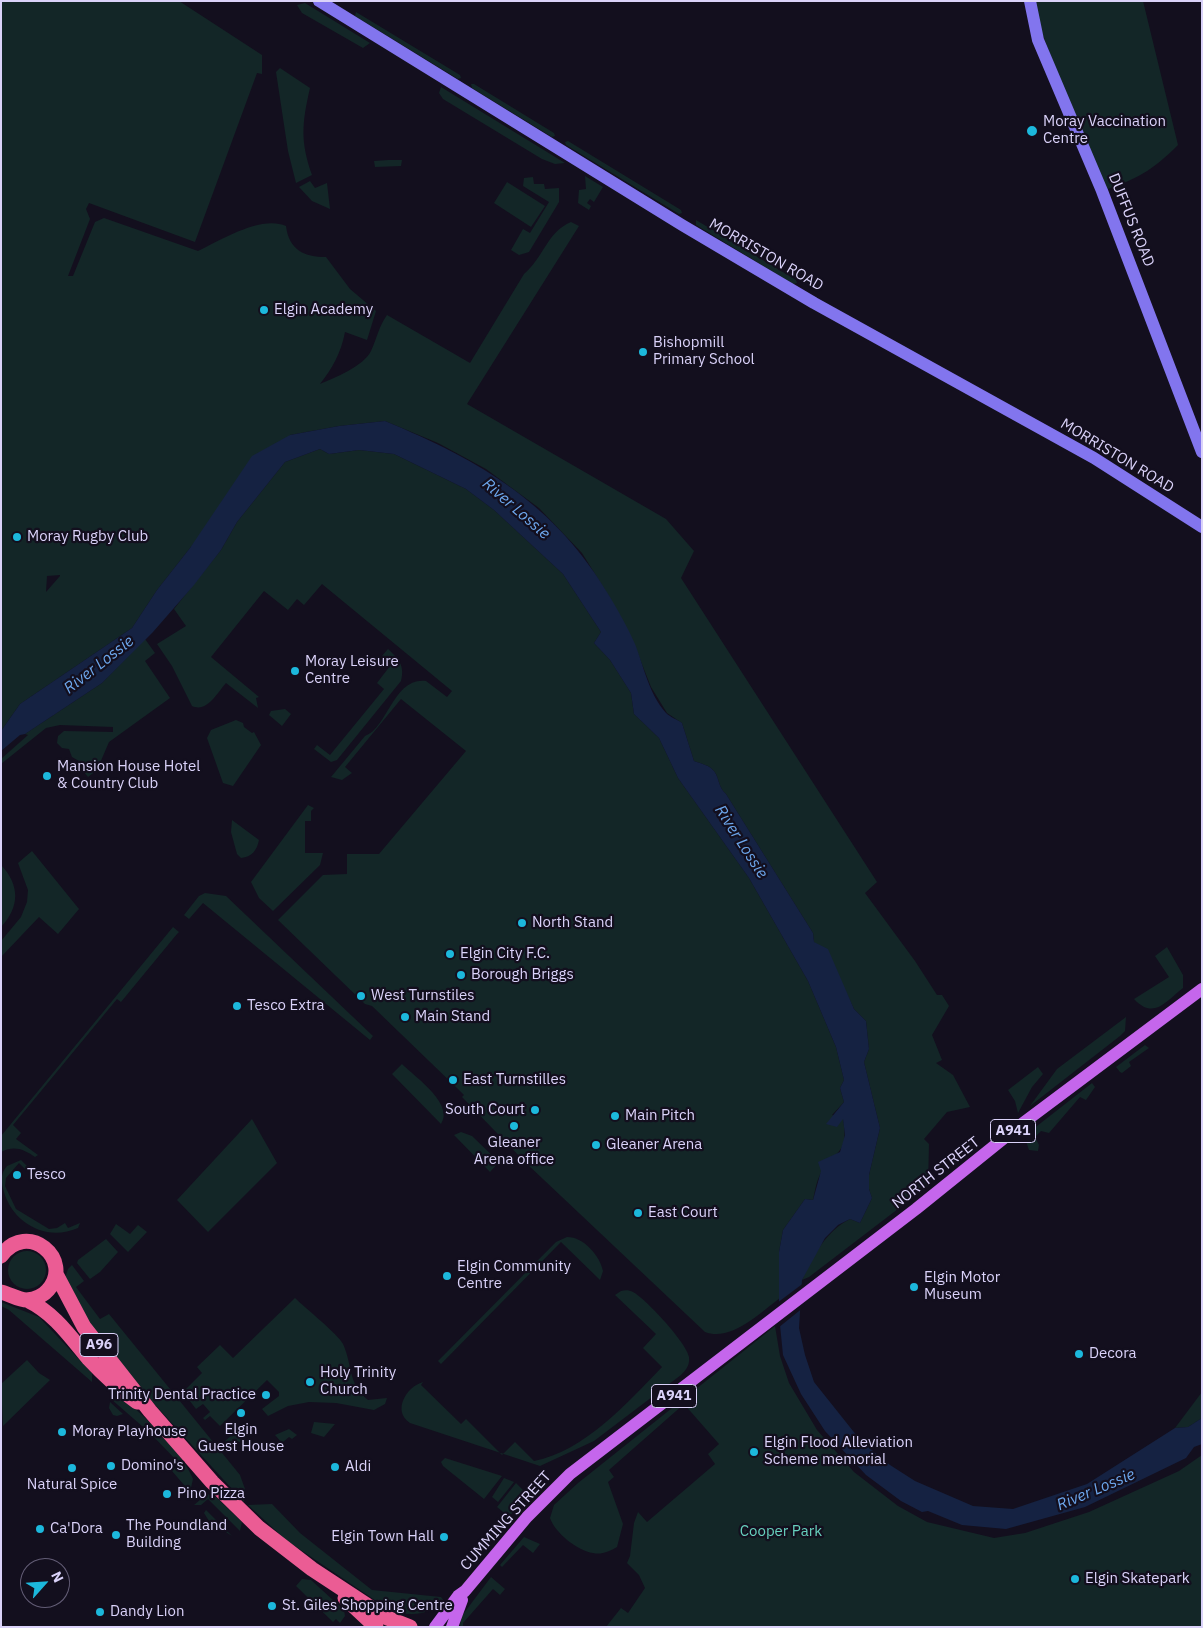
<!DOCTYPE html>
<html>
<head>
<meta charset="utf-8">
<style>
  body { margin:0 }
  #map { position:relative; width:1203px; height:1628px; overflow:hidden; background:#130f1e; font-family:"IBM Plex Sans",sans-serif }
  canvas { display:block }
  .frame { position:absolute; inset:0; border:2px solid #dad2f9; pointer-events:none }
  .north { position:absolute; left:20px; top:1558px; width:50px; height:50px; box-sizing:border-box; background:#130f1e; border:1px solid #635d76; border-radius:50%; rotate:64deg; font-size:14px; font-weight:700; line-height:20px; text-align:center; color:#dad2f9 }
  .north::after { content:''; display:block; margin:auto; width:18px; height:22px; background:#1cb8dc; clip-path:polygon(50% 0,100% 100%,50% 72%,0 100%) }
</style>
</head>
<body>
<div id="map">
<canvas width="1203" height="1628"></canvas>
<div class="frame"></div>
<div class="north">N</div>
</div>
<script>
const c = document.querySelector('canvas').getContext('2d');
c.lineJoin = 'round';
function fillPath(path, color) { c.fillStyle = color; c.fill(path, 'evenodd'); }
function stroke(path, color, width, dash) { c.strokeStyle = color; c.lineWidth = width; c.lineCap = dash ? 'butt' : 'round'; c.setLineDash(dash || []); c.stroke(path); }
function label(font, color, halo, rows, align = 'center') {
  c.font = font + ' "IBM Plex Sans",sans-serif'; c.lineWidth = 4.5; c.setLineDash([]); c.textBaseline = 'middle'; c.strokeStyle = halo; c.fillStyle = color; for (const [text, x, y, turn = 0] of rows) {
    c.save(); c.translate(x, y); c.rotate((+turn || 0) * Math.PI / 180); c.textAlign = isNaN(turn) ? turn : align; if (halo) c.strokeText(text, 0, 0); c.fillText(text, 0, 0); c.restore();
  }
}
fillPath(new Path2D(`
  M1,1H179L262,55V74L257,73L195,242L89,203L86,209L90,219L68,276H73L95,222L104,218L198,251C221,240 261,215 286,226C289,250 304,257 326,257L350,289L376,311L367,340L345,332C341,353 332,369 320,384C334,378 364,366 371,351C377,338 379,326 387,315L470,363L524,274C544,257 547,232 571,222L579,226L467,404L666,519L694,551L681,578L877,882L865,893L915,961L937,995H942L949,1006L932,1035L942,1060L936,1063L953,1075L970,1107L947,1112L924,1139L929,1144L928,1186L809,1277L802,1280C813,1256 826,1231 850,1219L860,1223L872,1198L869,1189V1175L880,1128L864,1062L869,1049L866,1021L854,1009L845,990L814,942L813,933L726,794C717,786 720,776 712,769C708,765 699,763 694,761L682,723L667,713L651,687L634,644L610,598L582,553L539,508L486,469L438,443L385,421L339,426L290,435L190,548L157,590L132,628L20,704L1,731ZM60,575V576L46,592L47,576Z
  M1030,1H1143L1178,145C1152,171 1137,179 1102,191Z
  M305,3L370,43L363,48L302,13L297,5Z
  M356,12L460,75L461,78L458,79L355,16Z
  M280,68L310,88C302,123 300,141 312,175L296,183L288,151L276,72Z
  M471,84H474L554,133L555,136L552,137L472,88Z
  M441,87L565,163L555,164L542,159L443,99L439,93Z
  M568,141L681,210L682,213L679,214L566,145L565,142Z
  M388,160H402L401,166L375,167L374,161Z
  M585,176L603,187L594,202L590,199L587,203L591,206L589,210L578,203L579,190L586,189Z
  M533,177L534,184H544L545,189L559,188V202L529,252L519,255L511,250L523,229L530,233L549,202L523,186L524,178Z
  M310,181L315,188L327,183L330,209L312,201L299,187Z
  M507,182L545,206L531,227L494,203Z
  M696,220L796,280L797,283L793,284L696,225Z
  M320,449L329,454L359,450L394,454L466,489L494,510L563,574L601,632L594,643L610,660L631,693L634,714L659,738L678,778L749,878L808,981L836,1047L844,1080L840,1088L844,1102L832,1115L843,1118C848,1152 840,1147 823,1170C817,1177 815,1191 813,1200L805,1199L783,1230L779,1252L780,1298C760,1313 731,1342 705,1332L526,1163L462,1097L464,1095L458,1089L372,1006L365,1004L278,920L323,875L347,874V854H379L466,751L401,699L345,767L352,773L342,780L331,777L365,736C388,728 393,677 426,681L447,697L452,691L322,584L304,605L297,599L288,610L264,591L211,657L259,697L256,698L258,708L226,683C217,693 207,713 192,706L172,666L157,644L186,626L174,609L221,550L237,522L285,462Z
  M145,639L155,653L145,661L170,698L109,742L97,770L88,777L79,766V761L72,757L69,749L62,748L57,743L58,736L64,731L113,732V727L60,725L46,728L1,764V759L28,735L25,734L102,683Z
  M388,649C399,659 405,666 401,681L337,760L331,762L314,749L317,745L330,755L384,689L377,683L390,666L381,657Z
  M285,709L291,714L282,726L269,715L271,711Z
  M236,720L243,723L244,727L252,733L254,732L261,745L233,786L223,783L207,738L211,730Z
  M308,805L314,808L311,811V821H305V853H323L320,865L273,911L259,898L251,882Z
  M232,820L259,840C257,850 252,857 241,858L237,854L231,832Z
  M32,851L79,909L58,934L39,917L1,957V941L21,917L27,902L28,890L18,863Z
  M1,865C20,885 20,907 1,927Z
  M205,893L226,896L373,1036L370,1040L203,903L189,919L184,915L199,896Z
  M173,927L179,932L177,934L121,1002L117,999L13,1125L21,1133L16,1139L38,1155L35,1157C24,1149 14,1145 1,1152V1136Z
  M1167,947L1183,975V988C1165,1002 1154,1020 1134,999L1169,977L1155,956Z
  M1126,1017L1125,1031L1120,1036L1030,1106L1057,1069Z
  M1145,1045L1149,1048L1129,1062L1131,1066L1122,1073L1120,1072L1116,1067Z
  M402,1064C414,1076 455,1104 441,1124L392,1074Z
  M1038,1067L1043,1074L1032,1087L1018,1113L1015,1101L1008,1090Z
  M1092,1083L1095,1087L1086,1100L1080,1097L1049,1133L1041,1131L1035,1137L1039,1145L1038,1151L1029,1150L1026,1141L1028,1133Z
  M252,1119L277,1163L208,1232L177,1200Z
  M461,1132L472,1136L499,1162L490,1172L454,1135Z
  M21,1160L27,1166L26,1170L19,1163L6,1178L5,1186L16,1209L49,1229L57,1228L65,1223L68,1228L80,1223L78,1228C46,1242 13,1223 4,1192C1,1182 0,1174 7,1166Z
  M116,1224L130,1234L138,1225L147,1232L128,1252L110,1234Z
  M567,1237C584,1237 600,1256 603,1271L600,1280L561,1242L441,1364L438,1361L556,1242Z
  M106,1239L118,1252L100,1272L90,1279L77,1263L78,1260Z
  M8 1270a19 19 0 1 1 38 0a19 19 0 1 1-38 0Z
  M72,1265L84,1281L76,1287L100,1319L109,1314L240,1475L245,1489L244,1502L148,1397L82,1316L65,1278L68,1269Z
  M621,1291C625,1290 629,1290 633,1292C645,1298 687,1343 689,1357C690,1365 686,1370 681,1375L594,1441L540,1466L410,1423C392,1411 406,1387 423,1382L421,1385L461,1424L466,1419L502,1455L515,1442L534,1461C585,1451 627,1403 662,1367L643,1348L656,1334L615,1295Z
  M295,1298C305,1308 338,1334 343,1344C353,1366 347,1382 368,1400L387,1398L385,1404L374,1410L336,1403L309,1402L288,1406L268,1416L262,1409L279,1396V1392L267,1380L220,1426L210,1416L205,1420L203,1418L210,1412L203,1404L196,1409L183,1392L202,1373L197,1367L220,1345L233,1358Z
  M1,1302L39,1317L92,1373V1382L9,1310L1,1306Z
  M775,1326L780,1356L789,1383L817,1430L854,1472L898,1506L927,1522L994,1538L1025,1533L1089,1512L1179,1471L1202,1455V1627H606L621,1608L628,1613L645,1588L639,1575L627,1563L630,1556L634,1523L638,1512L647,1522L715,1464L708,1454L719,1444L684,1404L609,1470L614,1477L608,1482L623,1524L617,1547C610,1551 602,1555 593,1553C578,1551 555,1533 550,1518L554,1505L578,1483Z
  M27,1360L39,1373L50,1380L3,1426L1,1384Z
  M1202,1392V1418L1188,1427L1175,1428Z
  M121,1397C143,1414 183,1453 193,1479L190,1492L172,1471L179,1463L150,1433L111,1399Z
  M110,1402L123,1414L117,1416L113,1415L109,1408Z
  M314,1422L335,1424L324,1437L311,1433Z
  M241,1427L248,1435L232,1448L225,1441Z
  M289,1429L297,1435L292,1439L289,1437L282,1443L275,1435Z
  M445,1458L502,1476L484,1499L443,1466L441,1462Z
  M504,1478L514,1482L498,1502L492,1497Z
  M516,1483L523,1490L524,1498L509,1517L497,1507Z
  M207,1494L216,1497L242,1522L240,1531L208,1499L201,1505H194Z
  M272,1504L300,1533L372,1590L441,1597L444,1601C427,1616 409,1617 388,1609L286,1540L248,1505Z
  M206,1510L232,1536L209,1521L204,1513Z
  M524,1537L540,1544L533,1553L523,1545L502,1567L500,1565Z
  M491,1577L505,1589L500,1595L493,1589L463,1623V1627H460L461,1617Z
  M302,1579L311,1580L344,1610L345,1616L340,1623L336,1619L333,1622L296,1586Z`), '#132627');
fillPath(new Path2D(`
  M385,421C482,461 556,505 610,597C619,612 628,628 635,644C644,667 649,694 666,713C670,717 678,720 682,723L694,761C699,763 708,765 712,769C720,776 717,786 726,794L813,933L814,942L828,949L854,1009L866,1021L869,1049L864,1062L880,1128L869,1175V1189L872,1198L860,1223L850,1219L838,1225L825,1238L802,1280L799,1328L805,1355L814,1382L861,1441L890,1465L915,1481L973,1506L1013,1509L1087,1484L1175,1428L1188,1427L1202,1418V1444L1194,1447L1186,1458L1085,1507L1006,1529L962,1525L928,1511L922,1512L901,1501L866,1475L825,1431L801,1394L783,1355L779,1315V1252L783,1230L805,1199L813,1200L821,1171L818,1162L840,1152L845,1135L843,1119L837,1127L826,1124L844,1102L840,1088L844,1080L836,1047L808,981L749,878L678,778L659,738L634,714L631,693L610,660L594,643L601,632L563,574L494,510L466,489L394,454L359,450L329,454L320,449L285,462L237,522L221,550L194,585L153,632L102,683L25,734L20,735L1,751V731L20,704L132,628L157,590L190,548L252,456L290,435L339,426Z`), '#152242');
fillPath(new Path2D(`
  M805,1282L804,1307L778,1328L777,1303Z`), '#130f1e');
stroke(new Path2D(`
  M319,1L682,225L814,303L1094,458L1202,527
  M1030,1L1038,40L1102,191L1202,452`), '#8275ee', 12);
stroke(new Path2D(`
  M435,1627L458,1596L465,1591L527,1517L570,1474L916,1209L1019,1126L1202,989
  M452,1627L462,1600`), '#c566ec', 12);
stroke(new Path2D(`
  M1,1256C27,1219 75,1260 48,1290C43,1296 35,1299 27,1300C18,1300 10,1294 1,1292
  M56,1274L84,1327L150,1411L212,1482L259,1528L312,1569L385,1617L410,1627
  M27,1300C54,1313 69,1335 88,1358C103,1374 119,1389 137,1402
  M345,1598L376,1627`), '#eb5c94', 15);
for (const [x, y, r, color] of [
  [1032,131,6,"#1cb8dc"],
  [264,310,5,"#1cb8dc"],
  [643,352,5,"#1cb8dc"],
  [17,537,5,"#1cb8dc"],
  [295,671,5,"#1cb8dc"],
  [47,776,5,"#1cb8dc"],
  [522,923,5,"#1cb8dc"],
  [450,954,5,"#1cb8dc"],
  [461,975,5,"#1cb8dc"],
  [361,996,5,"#1cb8dc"],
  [237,1006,5,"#1cb8dc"],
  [405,1017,5,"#1cb8dc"],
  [453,1080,5,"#1cb8dc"],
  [535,1110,5,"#1cb8dc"],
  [615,1116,5,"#1cb8dc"],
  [514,1126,5,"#1cb8dc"],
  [596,1145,5,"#1cb8dc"],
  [17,1175,5,"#1cb8dc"],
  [638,1213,5,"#1cb8dc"],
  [447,1276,5,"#1cb8dc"],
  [914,1287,5,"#1cb8dc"],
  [1079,1354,5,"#1cb8dc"],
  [310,1382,5,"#1cb8dc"],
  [266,1395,5,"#1cb8dc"],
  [241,1413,5,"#1cb8dc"],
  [62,1432,5,"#1cb8dc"],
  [754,1452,5,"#1cb8dc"],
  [111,1466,5,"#1cb8dc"],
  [335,1467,5,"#1cb8dc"],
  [72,1468,5,"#1cb8dc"],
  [167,1494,5,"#1cb8dc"],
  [40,1529,5,"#1cb8dc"],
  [116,1535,5,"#1cb8dc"],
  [444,1537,5,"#1cb8dc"],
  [1075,1579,5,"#1cb8dc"],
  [272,1606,5,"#1cb8dc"],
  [100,1612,5,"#1cb8dc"]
]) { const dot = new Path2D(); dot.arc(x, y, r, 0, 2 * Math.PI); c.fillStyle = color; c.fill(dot); stroke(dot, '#130f1e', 2); }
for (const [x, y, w] of [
  [1013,1131,45],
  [99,1345,38],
  [674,1396,45]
]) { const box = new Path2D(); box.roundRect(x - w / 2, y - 11.5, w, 23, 4); c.fillStyle = '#130f1e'; c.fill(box); stroke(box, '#dad2f9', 1); }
label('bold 14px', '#dad2f9', null, [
  ["A941",1013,1131],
  ["A96",99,1345],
  ["A941",674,1396]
]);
label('15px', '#dad2f9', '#130f1e', [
  ["Moray Vaccination",1043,122],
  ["Centre",1043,139],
  ["Elgin Academy",274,310],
  ["Bishopmill",653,343],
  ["Primary School",653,360],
  ["Moray Rugby Club",27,537],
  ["Moray Leisure",305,662],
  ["Centre",305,679],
  ["Mansion House Hotel",57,767],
  ["& Country Club",57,784],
  ["North Stand",532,923],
  ["Elgin City F.C.",460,954],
  ["Borough Briggs",471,975],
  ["West Turnstiles",371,996],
  ["Tesco Extra",247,1006],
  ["Main Stand",415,1017],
  ["East Turnstilles",463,1080],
  ["South Court",525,1110,"right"],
  ["Main Pitch",625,1116],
  ["Gleaner",514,1143,"center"],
  ["Arena office",514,1160,"center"],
  ["Gleaner Arena",606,1145],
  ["Tesco",27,1175],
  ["East Court",648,1213],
  ["Elgin Community",457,1267],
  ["Centre",457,1284],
  ["Elgin Motor",924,1278],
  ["Museum",924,1295],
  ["Decora",1089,1354],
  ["Holy Trinity",320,1373],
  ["Church",320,1390],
  ["Trinity Dental Practice",256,1395,"right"],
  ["Elgin",241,1430,"center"],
  ["Guest House",241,1447,"center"],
  ["Moray Playhouse",72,1432],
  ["Elgin Flood Alleviation",764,1443],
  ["Scheme memorial",764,1460],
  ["Domino's",121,1466],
  ["Aldi",345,1467],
  ["Natural Spice",72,1485,"center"],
  ["Pino Pizza",177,1494],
  ["The Poundland",126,1526],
  ["Building",126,1543],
  ["Ca'Dora",50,1529],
  ["Elgin Town Hall",434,1537,"right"],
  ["Elgin Skatepark",1085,1579],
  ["St. Giles Shopping Centre",282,1606],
  ["Dandy Lion",110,1612]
], 'left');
label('15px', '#dad2f9', '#130f1e', [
  ["DUFFUS ROAD",1131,220,68],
  ["MORRISTON ROAD",766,255,30],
  ["MORRISTON ROAD",1117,456,31],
  ["NORTH STREET",936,1173,-38],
  ["CUMMING STREET",506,1521,-48]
]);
label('15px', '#67d0be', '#130f1e', [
  ["Cooper Park",781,1532]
]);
label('italic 16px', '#6da7ed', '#130f1e', [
  ["River Lossie",516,509,41],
  ["River Lossie",99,665,-38],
  ["River Lossie",741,842,57],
  ["River Lossie",1096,1490,-23]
]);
</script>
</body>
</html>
